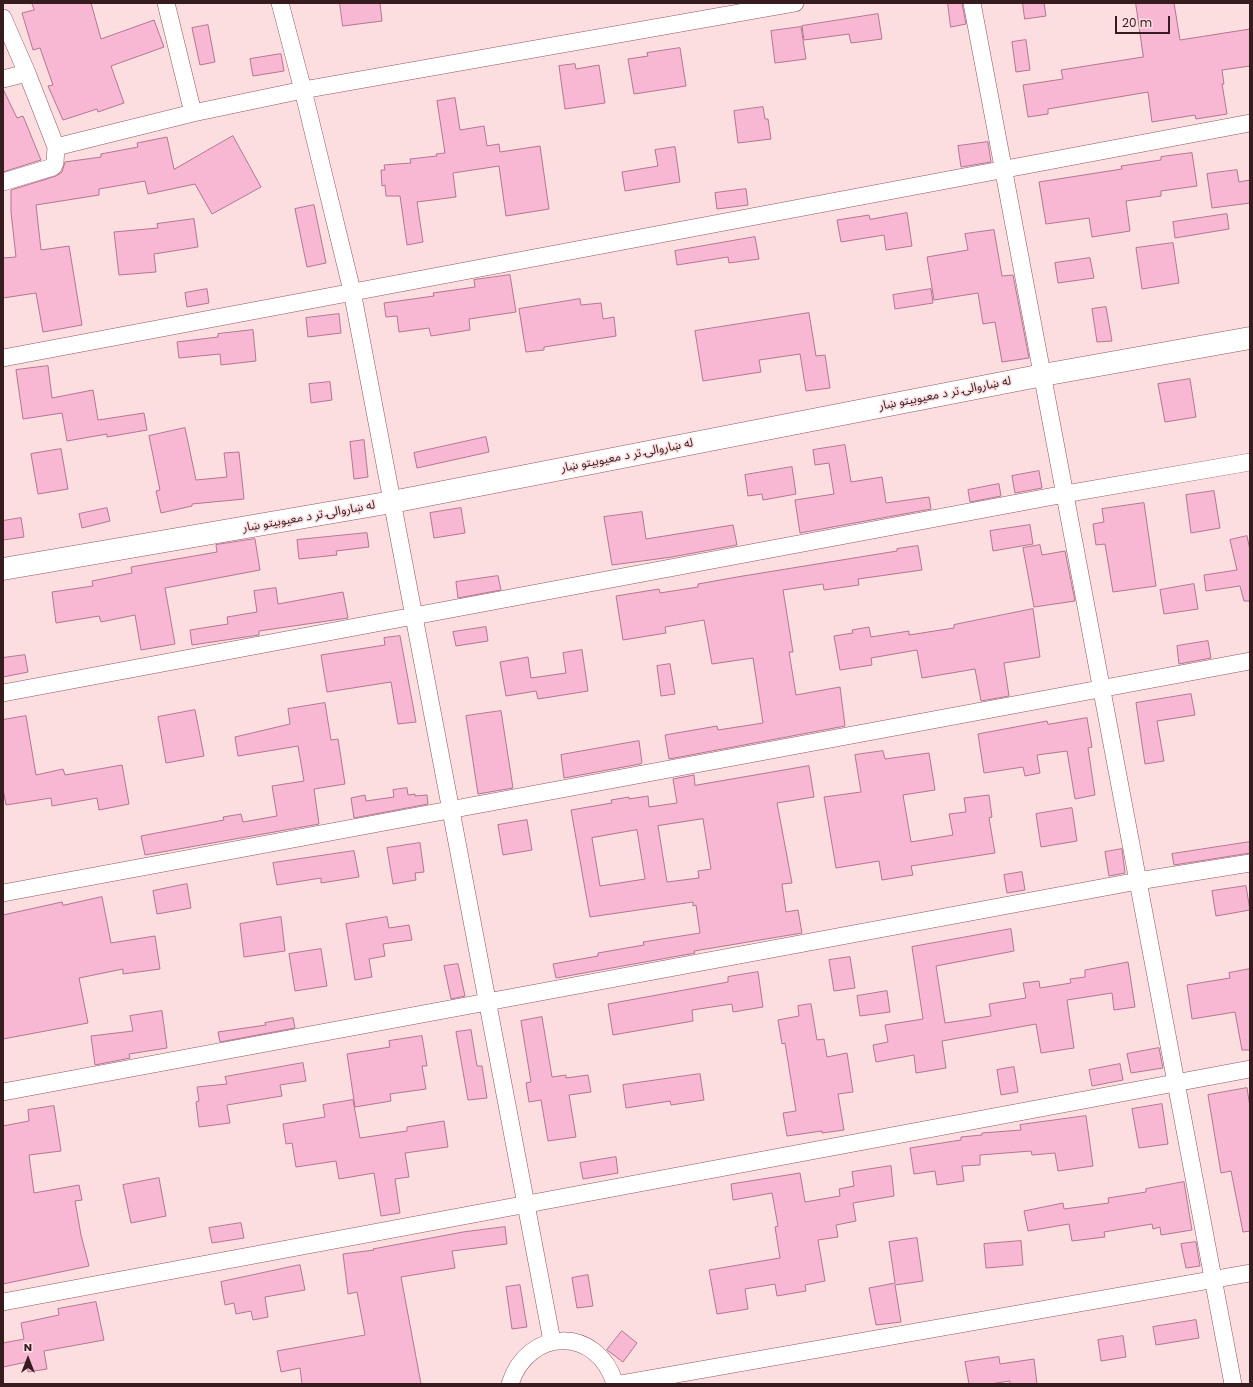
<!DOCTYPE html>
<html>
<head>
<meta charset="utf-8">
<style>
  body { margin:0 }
  #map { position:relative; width:1253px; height:1387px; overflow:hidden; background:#fcdde0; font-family:Poppins,sans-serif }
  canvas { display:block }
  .frame { position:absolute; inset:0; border:4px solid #361b1f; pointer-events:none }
  .north { position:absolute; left:8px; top:1339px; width:40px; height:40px; -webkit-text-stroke:3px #fcdde0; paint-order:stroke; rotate:0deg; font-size:11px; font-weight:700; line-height:16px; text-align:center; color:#361b1f }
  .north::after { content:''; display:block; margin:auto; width:14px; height:18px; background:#361b1f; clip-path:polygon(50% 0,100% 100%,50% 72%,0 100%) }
  .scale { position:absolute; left:1115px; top:16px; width:55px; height:18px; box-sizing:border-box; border:2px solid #361b1f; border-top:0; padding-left:5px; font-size:12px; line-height:14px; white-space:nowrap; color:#361b1f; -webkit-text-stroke:3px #fcdde0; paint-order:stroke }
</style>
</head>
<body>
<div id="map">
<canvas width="1253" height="1387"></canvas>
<div class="frame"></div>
<div class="north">N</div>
<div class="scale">20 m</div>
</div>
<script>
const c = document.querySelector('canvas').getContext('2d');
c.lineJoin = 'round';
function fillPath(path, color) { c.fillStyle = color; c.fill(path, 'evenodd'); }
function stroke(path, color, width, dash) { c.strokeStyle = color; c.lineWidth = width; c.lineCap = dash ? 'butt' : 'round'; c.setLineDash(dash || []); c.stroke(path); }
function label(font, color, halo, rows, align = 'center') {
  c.font = font + ' Poppins,"Noto Sans Arabic",sans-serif'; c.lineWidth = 3; c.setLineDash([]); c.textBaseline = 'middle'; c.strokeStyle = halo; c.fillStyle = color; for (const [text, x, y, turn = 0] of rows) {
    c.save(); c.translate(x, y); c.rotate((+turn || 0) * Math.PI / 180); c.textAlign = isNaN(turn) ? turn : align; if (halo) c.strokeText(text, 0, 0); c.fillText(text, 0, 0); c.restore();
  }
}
const building = new Path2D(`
  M32,3H91L101,39L154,20L164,47L111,66L124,103L98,112L97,109L63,120L48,86L53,85L40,48L33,50L22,13L34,10Z
  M340,3H380L382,21L343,26Z
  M948,3H962L966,24L951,27Z
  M1023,3H1044L1046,16L1025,19Z
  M1136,3H1174L1180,40L1250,29V66L1222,70L1224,84H1222L1227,114L1196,119L1195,115L1152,122L1148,92L1048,109V114L1028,117L1023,85L1063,79L1061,70L1143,57Z
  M878,14L882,39L851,43L849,34L804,40L802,26Z
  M208,25L215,62L200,65L192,28Z
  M801,27L806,59L775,63L771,31Z
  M1026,40L1030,70L1016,72L1012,42Z
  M680,48L686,86L634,94L628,59L648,56L647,53Z
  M281,54L284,71L253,76L250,59Z
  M575,64L576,69L599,65L605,103L565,109L559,66Z
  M3,89L17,118L23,116L41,160L3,172Z
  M455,98L460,130L484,126L487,146L499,144L500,152L540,146L549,209L506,216L499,166L453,173L456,197L417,202L423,242L407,245L400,196H386L385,185L382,186L381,170H385L384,165L411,163L410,159L437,156L436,154L445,153L437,101Z
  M763,107L765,119H768L771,139L738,143L734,111Z
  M233,136L261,187L212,214L195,184L148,194L145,181L99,189V195L36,205L41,250L69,246L82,325L43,332L36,293L3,298V258L16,257L11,212V190L56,176L62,172L65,162L101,157V154L138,147L137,143L167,137L174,169Z
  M988,142L991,162L961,167L958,146Z
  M675,147L680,182L625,191L622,172L658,166L655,150Z
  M1192,153L1197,186L1161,191V196L1126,201L1130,231L1092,237L1089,218L1046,224L1039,182L1122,169L1121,166L1161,160V157Z
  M1237,170L1239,182L1250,180V203L1212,208L1207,174Z
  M746,189L748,205L717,209L715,193Z
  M314,205L326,263L307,267L295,209Z
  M907,213L912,246L886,250L884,235L841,242L837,220L869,215L870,219Z
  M1227,214L1229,229L1175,238L1173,222Z
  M194,219L198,247L154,254L156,272L119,275L114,232L158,228L157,224Z
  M994,230L1002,276L1013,275L1029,358L1002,362L995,322L983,324L978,293L934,300L927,257L968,250L965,234Z
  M755,237L759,259L729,263L728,257L677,265L675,251Z
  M1173,243L1179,283L1142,289L1136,248Z
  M1090,258L1094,278L1058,283L1055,263Z
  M510,275L516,312L469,319L470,330L431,336L429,328L399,332L397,316L386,317L384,303L434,296L433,293L475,287L474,280Z
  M207,289L209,303L187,307L185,293Z
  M931,289L933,303L895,309L893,295Z
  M580,299L581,305L601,303L603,319L614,317L616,336L544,347V350L526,352L519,309Z
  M1106,307L1112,341L1097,342L1092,309Z
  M809,313L816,356L825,355L830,388L806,391L800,354L759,360L761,372L703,381L695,331Z
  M339,314L341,333L308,337L306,318Z
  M253,330L256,361L221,365L220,354L179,358L177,342L218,337V334Z
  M48,366L52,398L93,390L98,420L144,413L147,430L107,437V434L67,441L62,413L23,419L16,370Z
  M1190,379L1196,417L1165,422L1158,384Z
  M330,382L332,400L311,403L309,384Z
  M185,428L196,480L227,477L224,453L239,452L244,499L192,504V506L161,513L156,491L160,490L149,436Z
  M486,437L489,452L417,468L414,453Z
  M364,440L368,477L354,479L350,442Z
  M845,445L851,482L882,477L886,503L929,497L931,509L800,533L795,500L834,494L829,463L815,465L813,450Z
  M61,449L68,489L38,494L31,454Z
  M792,467L796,494L763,500L762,494L748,496L745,475Z
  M1039,471L1042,488L1015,493L1012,476Z
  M999,484L1001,496L970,502L968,490Z
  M1214,491L1220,528L1191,533L1186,495Z
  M1144,503L1156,586L1113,592L1105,544L1096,545L1093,524L1104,522L1102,509Z
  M107,508L110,521L82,528L79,514Z
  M461,508L465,533L434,538L430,513Z
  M642,512L646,539L733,525L737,545L672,557L612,565L604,517Z
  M21,518L24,537L3,540V521Z
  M1030,525L1033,544L993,551L990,531Z
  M367,533L369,547L336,551L337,555L299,559L297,540Z
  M1247,536L1250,550V601H1244L1240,586L1206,591L1204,575L1237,570L1230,540Z
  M255,539L260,570L165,588L175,644L141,650L135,615L101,622L99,616L56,623L52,592L93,586L92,581L132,573L131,567L217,552L216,545Z
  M1040,545L1042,555L1065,551L1075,601L1034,607L1023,548Z
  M918,546L922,570L858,579L859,585L824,590L823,584L783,590L793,652H789L796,695L840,687L845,726L669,759L665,735L717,726L718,730L763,723L753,658L712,664L704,620L665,627L666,633L623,640L616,596L659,589L660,593L698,587V584L737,577L897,551V549Z
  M498,576L501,590L458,598L456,582Z
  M1194,584L1198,609L1164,614L1160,590Z
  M276,588L278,604L343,592L348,618L259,631V635L192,645L190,630L228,624L227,617L257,612L254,591Z
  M1033,609L1040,657L1004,663L1009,696L981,701L975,669L922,678L917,650L871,658L872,665L840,670L834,636L853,633L852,630L869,627L871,637L909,631V635L954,628V625Z
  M486,627L488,641L456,646L453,632Z
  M400,636L416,722L398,724L391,682L327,692L321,655L385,645L384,638Z
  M1208,641L1211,658L1179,664L1177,646Z
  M582,650L588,691L538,699L536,691L506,696L500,662L528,657L531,678L566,673L563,653Z
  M25,655L28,672L3,677V658Z
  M670,664L675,694L661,696L657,666Z
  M1191,694L1195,715L1157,721L1164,761L1145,764L1136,703Z
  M325,703L331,740L338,739L345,784L314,789L319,824L145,855L141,836L224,820L223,817L241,814L243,822L277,816L272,786L304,781L298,746L238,756L235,737L290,724L288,709Z
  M195,710L204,756L166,763L158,717Z
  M501,711L513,788L478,794L466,716Z
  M26,716L36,775L63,769L65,775L122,765L129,804L99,810L97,798L52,806L51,798L6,805L3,789V720Z
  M1087,718L1092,747L1088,748L1095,795L1075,799L1067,751L1037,755L1040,773L1025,776L1023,767L984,773L978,734L1047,721L1048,724Z
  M639,741L642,763L640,764L564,778L561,755Z
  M883,751L885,759L929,753L935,790L903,795L911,842L953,835L949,814L966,812L964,798L989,795L992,817L989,818L995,853L911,866L913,875L882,880L879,861L836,868L824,797L861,792L855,755Z
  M809,766L814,797L777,803L792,883L782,884L786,912L798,910L802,933L694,951L695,953L556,978L553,964L598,956V953L644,945L643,942L700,933L696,905L693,906V902L590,917L571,810L612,803L611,800L629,797V799L648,796L649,807L677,803L673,779L694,775L695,785ZM703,819L711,869L698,871L699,878L667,882L658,826ZM637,830L645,879L600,886L592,838Z
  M407,788L408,795L415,794V796L427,795L428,804L354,818L351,798L365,795L366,801L394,797L393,790Z
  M1072,808L1077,841L1041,847L1036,814Z
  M527,820L532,850L503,855L498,825Z
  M1250,842V853L1174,865L1172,854Z
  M420,843L424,872L415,873L416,880L393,884L387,848Z
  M1122,849L1125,873L1109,876L1105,852Z
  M354,851L359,877L321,883V878L277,885L273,863Z
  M1022,872L1025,890L1007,893L1004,875Z
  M187,884L191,908L157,914L153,891Z
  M1246,886L1250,910L1216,916L1212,891Z
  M102,897L111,943L155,936L160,969L123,974V969L79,978L88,1023L3,1039V915L62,902L63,905Z
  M281,917L285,951L244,957L240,924Z
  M387,917L389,928L409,925L412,940L383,944L385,956L369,959L372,977L355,980L346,924Z
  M1011,929L1014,951L936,966L945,1023L991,1016L989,1004L1026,998L1023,983L1039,981L1040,988L1071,983L1070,979L1085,977V970L1128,962L1135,1007L1114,1010L1112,993L1067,1000L1074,1048L1041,1053L1036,1024L942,1041L946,1068L916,1073L914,1055L876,1062L873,1045L888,1042L885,1025L923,1019L912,947Z
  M321,949L327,986L295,991L289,954Z
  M850,957L855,988L834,991L829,960Z
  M458,964L465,996L451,999L444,966Z
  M1250,969V1050H1242L1235,1012L1192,1019L1187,985L1230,978L1229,973Z
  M758,972L763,1007L733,1012L732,1004L692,1010L693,1021L613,1035L608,1004L728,982V977Z
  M887,991L890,1012L860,1016L857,996Z
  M811,1004L817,1040L824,1039L827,1057L847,1053L853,1092L838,1094L844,1130L822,1133V1131L787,1136L783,1113L796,1111L785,1043L782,1044L778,1020L799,1016L798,1006Z
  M162,1011L167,1048L129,1054L130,1058L95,1065L91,1036L133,1031L130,1016Z
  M542,1017L552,1077L566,1075V1078L588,1075L591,1092L569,1095L576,1137L548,1141L541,1100L529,1102L526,1083L531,1082L521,1021Z
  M293,1018L295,1028L220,1042L218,1032L266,1025L265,1023Z
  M471,1030L477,1066H482L487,1098L468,1100L456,1032Z
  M422,1036L427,1066H422L426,1089L390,1094L391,1101L355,1107L347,1054L390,1047L389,1041Z
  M1159,1048L1163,1068L1131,1073L1127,1054Z
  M303,1063L306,1081L280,1085L282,1096L227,1105L230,1123L199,1127L196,1102L199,1101L197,1087L227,1084L225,1077Z
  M1120,1064L1123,1080L1092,1086L1089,1070Z
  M1014,1067L1018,1092L1001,1095L997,1070Z
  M700,1074L704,1100L671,1105L670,1101L626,1108L623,1085Z
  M1247,1088L1250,1107V1231L1243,1232L1231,1171L1221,1173L1208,1095Z
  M353,1100L360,1138L407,1131V1127L444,1121L448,1147L405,1153L409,1177L395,1179L400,1213L381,1216L374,1173L339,1179L336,1161L296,1167L292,1143L286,1144L283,1124L325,1117L323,1105Z
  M1162,1104L1168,1144L1139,1148L1132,1109Z
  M54,1106L61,1151L29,1155L34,1193L79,1185L82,1200L75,1201L81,1235L89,1266L3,1284V1126L29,1121L28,1110Z
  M1086,1116L1093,1166L1058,1171L1055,1153L1032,1155L1031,1151L980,1155V1165L962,1166L964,1181L937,1185L935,1171L914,1174L910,1148L961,1140V1137L982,1135V1133L1021,1130L1020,1125Z
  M616,1157L618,1173L583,1179L580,1163Z
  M891,1166L894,1196L853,1203L856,1221L836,1225L838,1237L818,1240L825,1281L805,1285L806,1291L777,1296L775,1284L745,1289L748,1309L717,1314L709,1270L780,1258L775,1227L778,1226L772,1193L733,1200L731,1184L800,1173L805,1202L840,1196L839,1189L854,1186L852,1172Z
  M159,1178L166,1216L131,1223L123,1185Z
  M1184,1182L1192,1230L1161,1235L1160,1227L1153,1229L1152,1224L1104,1232L1105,1237L1072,1241L1069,1224L1028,1231L1024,1211L1063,1203L1064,1209L1109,1203L1108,1198L1146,1192V1189Z
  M241,1223L244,1238L212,1243L209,1228Z
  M505,1227L507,1244L452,1251L455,1268L401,1277L421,1384H302L300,1368L281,1372L277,1351L365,1335L357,1292L348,1294L343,1254L374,1250L373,1249L463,1232Z
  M917,1238L923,1281L895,1285L901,1322L876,1325L869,1288L895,1283L889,1242Z
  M1021,1241L1023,1265L986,1268L984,1244Z
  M1196,1242L1200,1266L1186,1268L1181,1244Z
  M300,1265L305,1290L265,1297L268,1317L253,1320L251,1311L236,1314L234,1303L225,1305L221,1282Z
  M588,1275L593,1306L577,1308L572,1278Z
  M520,1285L527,1327L512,1329L506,1287Z
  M96,1302L104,1340L44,1351L47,1369L28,1372L27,1362L3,1367V1343L24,1339L21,1323L59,1315L58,1309Z
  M1196,1320L1199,1338L1156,1345L1153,1327Z
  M622,1331L637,1343L623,1362L607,1350Z
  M1123,1336L1126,1357L1101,1361L1098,1340Z
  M999,1357L1000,1364L1034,1359L1037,1384H1010V1381L990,1384H969L965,1362Z`);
fillPath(building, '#f8b8d4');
stroke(building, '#b37691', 1);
const minor = new Path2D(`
  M166,3L193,113
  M280,3L303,90L352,291L552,1341
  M972,3L1233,1384
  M3,18L27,73L56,147L55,163L53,167L3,182
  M3,79L27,73
  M56,147L193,113L303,90L795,3
  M3,358L1250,123
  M3,693L1065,494L1250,462
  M3,893L1250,661
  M3,1092L1138,881L1250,863
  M3,1302L1250,1069
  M510,1384C528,1327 598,1326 615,1384
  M620,1384L1250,1273`);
const tertiary = new Path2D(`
  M3,569L392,502L1043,375L1250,338`);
stroke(minor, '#96565f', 18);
stroke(tertiary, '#96565f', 23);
stroke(minor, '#fff', 17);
stroke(tertiary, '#fff', 22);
label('12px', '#361b1f', '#fcdde0', [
  ["له ښاروالۍ تر د معیوبیتو ښار",945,394,-11],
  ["له ښاروالۍ تر د معیوبیتو ښار",627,456,-11],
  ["له ښاروالۍ تر د معیوبیتو ښار",309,517,-10]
]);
</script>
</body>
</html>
